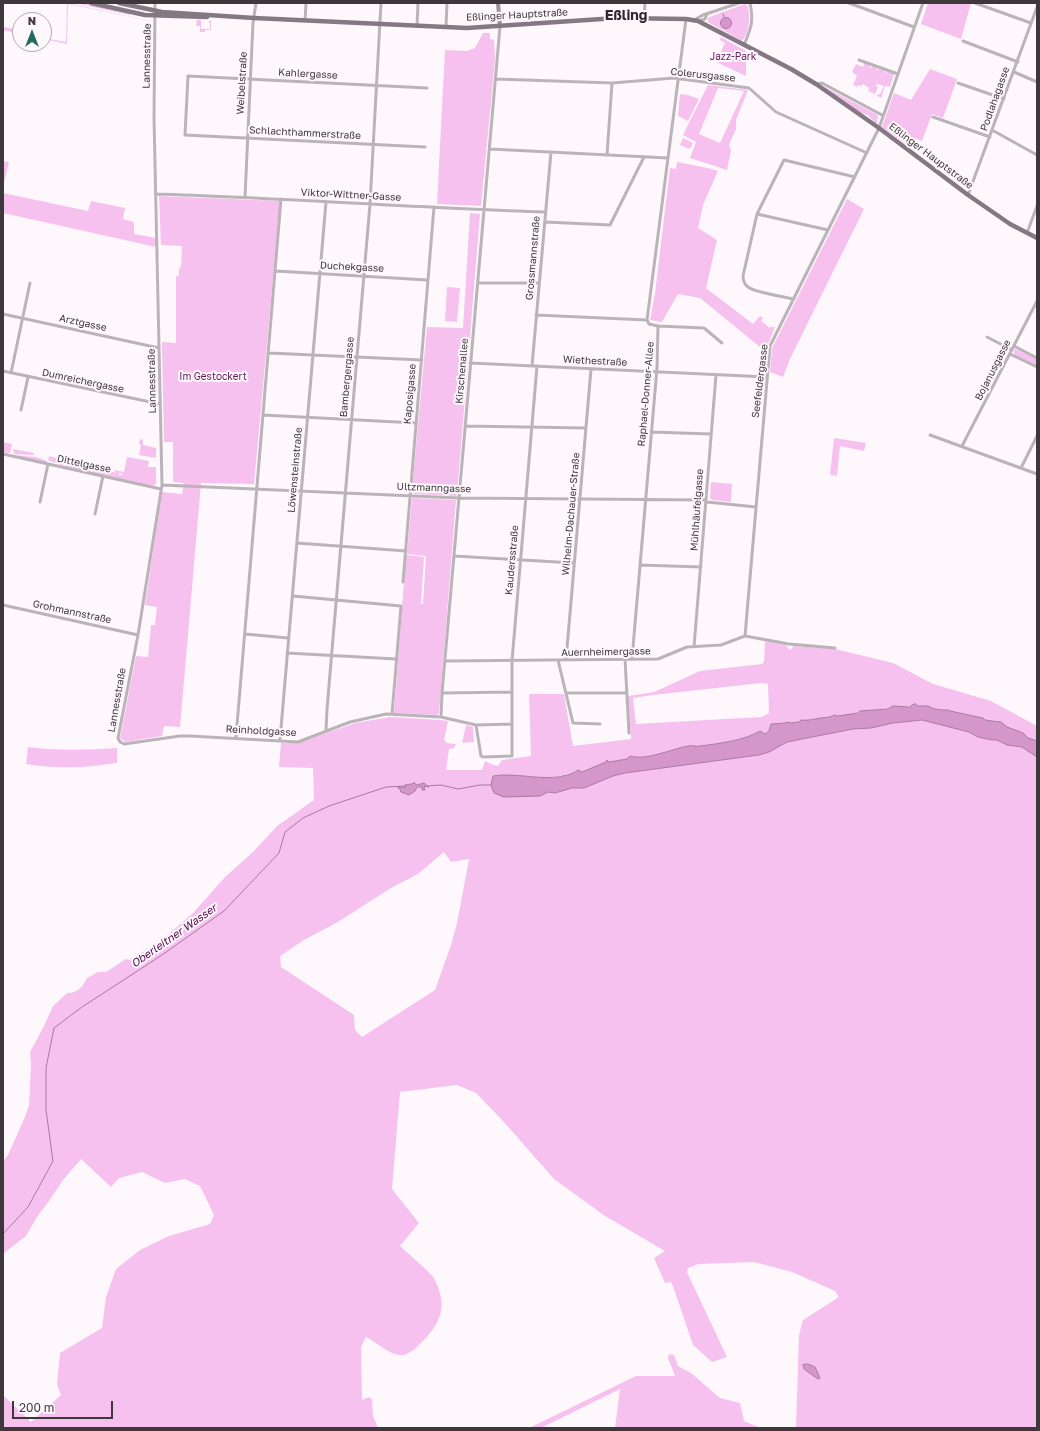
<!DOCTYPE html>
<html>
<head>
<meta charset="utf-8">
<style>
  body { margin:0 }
  #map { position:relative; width:1040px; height:1431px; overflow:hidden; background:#fef8fd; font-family:"Golos Text",sans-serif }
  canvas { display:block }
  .frame { position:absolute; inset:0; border:4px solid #3e383d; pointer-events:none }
  .north { position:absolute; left:12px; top:12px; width:40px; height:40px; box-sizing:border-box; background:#fef8fd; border:1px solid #b1abb0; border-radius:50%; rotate:0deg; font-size:11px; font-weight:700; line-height:16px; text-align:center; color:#3e383d }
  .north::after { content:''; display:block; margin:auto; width:14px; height:18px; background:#236a60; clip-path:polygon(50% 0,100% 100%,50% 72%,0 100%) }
  .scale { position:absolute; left:12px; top:1401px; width:101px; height:18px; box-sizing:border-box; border:2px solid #3e383d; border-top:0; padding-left:5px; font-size:12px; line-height:14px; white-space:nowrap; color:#3e383d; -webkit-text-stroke:3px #fef8fd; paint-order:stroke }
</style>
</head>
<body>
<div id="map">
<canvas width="1040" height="1431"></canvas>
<div class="frame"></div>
<div class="north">N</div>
<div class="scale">200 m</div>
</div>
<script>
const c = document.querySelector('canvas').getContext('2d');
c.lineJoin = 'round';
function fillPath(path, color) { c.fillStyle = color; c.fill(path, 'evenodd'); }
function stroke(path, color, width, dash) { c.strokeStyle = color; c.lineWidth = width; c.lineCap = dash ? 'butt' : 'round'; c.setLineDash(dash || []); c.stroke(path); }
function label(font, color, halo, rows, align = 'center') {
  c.font = font + ' "Golos Text",sans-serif'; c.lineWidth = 4; c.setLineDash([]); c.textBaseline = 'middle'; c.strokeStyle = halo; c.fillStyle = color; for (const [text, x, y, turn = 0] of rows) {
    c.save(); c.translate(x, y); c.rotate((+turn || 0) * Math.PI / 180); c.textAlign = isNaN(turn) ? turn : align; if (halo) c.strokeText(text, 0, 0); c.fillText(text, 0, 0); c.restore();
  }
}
fillPath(new Path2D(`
  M67,3L150,21L154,22L68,4L67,44L44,39V38L66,42Z
  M75,3H81L130,14V15Z
  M928,3H971L961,39L921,24Z
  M745,4L748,6C750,18 750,31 742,41L708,22V18L712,16Z
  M197,20H201V29H210V23L208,21H211V30H205V32H200V26H196Z
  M3,27L20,30V34L3,30Z
  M483,33H490V39L494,40L495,59L481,206L437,204L445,50L467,51L475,48Z
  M721,37L746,51V76L716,62L725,43L720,40Z
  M864,63L870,65V67L871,68L872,66L877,68V70H878L879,69L885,71V73H886L887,71L894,74L890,87L885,86L881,98L877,96L878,94H880L884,86L877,84L876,86L878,87L875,94L868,91L869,89L868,87L863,84L861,86L858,85L857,87L853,85L857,76L852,72L856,64L863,67Z
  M930,69L957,79L943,118L932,114L922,141L911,137L907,145L882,127L894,93L911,100Z
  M708,85L748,90L736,120V129L729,145L731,150L727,170L690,158L696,142L683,135ZM718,88L744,91L720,143L699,134Z
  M821,85L878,115L877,123H875C869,116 868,114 859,113Z
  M680,94L688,95L699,99L688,121L678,116Z
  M683,138L693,143L690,149L680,145Z
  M3,161L9,162L3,187Z
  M677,162L708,168L718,171L703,205L698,228L717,240L706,288L753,324L760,316L763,318L761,321L770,328L772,325V327H775L768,344L766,352L700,298L678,294L662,322L650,320L655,293L670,168L676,169Z
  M3,193L88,211L91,201L125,208L123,219L134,222V234L156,238V247L3,213Z
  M159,196L280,201L254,484L201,483L180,727L164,726L162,736L125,742L120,738L136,656L148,657L151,625H155L157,607L145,605L162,492L182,494L184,483L173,482V442H164L162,348V342L176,343V276H179V268L181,267L182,246L161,245Z
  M847,199L864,209L790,359L783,377L770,372L772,348Z
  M470,213L480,214L457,494L456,496L414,494L412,490L427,327L463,328Z
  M447,287L460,288L457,322L445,321Z
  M1014,349L1018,350L1037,359V366L1016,356L1014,354Z
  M834,438L866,443L864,451L840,446L837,476L830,475Z
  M140,439L143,440V445L156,448V458L139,455L141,445L139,444Z
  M3,442L12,444L10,453L3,452Z
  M13,449L34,453V455L14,454Z
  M14,455L36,457L47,461L46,463Z
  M49,456L64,460L63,466L48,460Z
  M127,457L149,461L148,467H156V484L153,486L92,473V470H95L96,468L93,467L94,465L106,468L105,470L99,469L100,472L101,471V470L119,473V475H122L123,474L115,472V470L124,472Z
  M66,462L74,464L73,466L76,467L77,464L78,467L79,465L89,467L88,469L92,470L91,472L65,467Z
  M711,482L732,484L731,502L712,500L710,498Z
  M412,498L456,500L439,713L437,715L394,713L406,555L424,557L421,603H418L423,604L426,556L407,554Z
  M765,641L786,645L790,650L794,646L835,649L893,663L933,684L991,701L1037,726V751L1035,755L1037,757V1428H796L799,1335L803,1320L839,1297L835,1291L792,1272L754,1262L698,1264L688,1268L687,1272L727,1357L712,1362L693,1345L674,1289L671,1282L665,1283L654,1258L665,1251L605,1216L554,1179L503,1121L476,1093L457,1085L400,1092L392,1189L419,1223L400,1246C407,1253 432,1273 435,1280C448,1307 441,1323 421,1343C417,1347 411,1353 404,1355C391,1357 377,1342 366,1337L361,1347L362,1400L369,1397L372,1399L373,1416L378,1428H3V1395L31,1422L61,1395L57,1384L60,1353L102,1328L106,1297L116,1269L140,1250L169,1236L210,1224L214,1215L200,1186L185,1179L165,1183L142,1172L119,1178L111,1187L81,1159L63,1180L49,1201L37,1217L26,1236L3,1254V1164L4,1160L8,1155L25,1117L29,1105L31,1064L30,1052L43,1028L53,1006L67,993C77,993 83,987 87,978L98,972H106L126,959L130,960L162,940L194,912L225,877L254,851L277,826L314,800L313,768L280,767L279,766L281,743H298L355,723L390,717L441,720L448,721L444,741H446V743L456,744L454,748L449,749L446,770H482L485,761L493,765L498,766L502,760L531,756L529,694H564L573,746L631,739L628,696L654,692L700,671L762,664L764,662ZM761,683L768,684L769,713L761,717L636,724L633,698L653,695ZM893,706H917L945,710L947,709L950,711L979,717L985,720L998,721L1001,722L1007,727L997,740H992L978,737L970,732L922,720L893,723L871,728L853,729L787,742L769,752L759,755L625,773L613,776L584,788H572L555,793L548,792L540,796H523L519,776C541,778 558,779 578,770L582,772L606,762L627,759L630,756C646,761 671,749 688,746C692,745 696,747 700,746C717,744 745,740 760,731L765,734L769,731L771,724L817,720C822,717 829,719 834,715C842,717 852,714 859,712C870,709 882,711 893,706ZM407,784H426L428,786H423L422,790V787C414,787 409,793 401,792V788L405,787V785ZM444,852L451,862L469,859L457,923L451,945L435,990L362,1037L355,1030L354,1015L281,967L280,956L304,940L338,922L391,888L418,874ZM815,1367L818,1375L820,1377L818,1379L804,1369Z
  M466,725L473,727L474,742L462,743Z
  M28,747C58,751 87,750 117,748V763C85,768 58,769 26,764Z
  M669,1354L674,1355L678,1366L691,1373L720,1398L740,1403L744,1421L761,1428H615L620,1389L541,1428H529L636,1376H675L668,1358Z`), '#f6c1ee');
const water = new Path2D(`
  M720.5 23a5.5 5.5 0 1 1 11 0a5.5 5.5 0 1 1-11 0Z
  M916,704L917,706H928C934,710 943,710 949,710L950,711L983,718L985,720L1001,722L1007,727L1023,733L1028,738L1037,741V757L1022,747L1007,745L997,740H992L978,737L969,732L922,720L893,723L871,728L853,729L787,742L769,752L759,755L625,773L613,776L584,788H572L555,793L548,792L540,796L504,797L494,793L491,785L493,776C517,772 544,782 567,775C571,774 575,772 578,770L582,772L606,762L607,760L609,762L627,759L630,756C646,761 671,749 688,746C692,745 696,747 700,746C717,744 746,740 760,731L765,734L769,731L771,724L785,723L789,722L790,723L799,722L801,720C808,721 813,719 821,718C826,717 830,718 834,715L838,716L858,713L860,711L887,709L893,706L910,707L912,705Z
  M414,783L417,785L424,783L429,787L424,786L425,790H422V787H417L415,791L409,795L401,792L400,789L398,788V786L402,788L405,787V785C408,784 410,785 414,783Z
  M808,1364L815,1367L820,1378L818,1379L804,1369L803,1365Z`);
fillPath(water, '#d596cc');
stroke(water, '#a87aa1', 1);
stroke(new Path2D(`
  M723,14L724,17
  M427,786L441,785L458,789L480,785H491
  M3,1234L28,1207L53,1161L46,1110V1068L54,1028L82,1007L162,955L224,911L279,853L285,832L303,818L329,806L386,787L406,786`), '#a87aa1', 1);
stroke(new Path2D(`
  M155,3L154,118L162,485L138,635L118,738L120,742L124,744L180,736H190L298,742L350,722L386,714L441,717L476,725L512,724
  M849,3L914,27
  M975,3L1031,23
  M644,18L645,3
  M694,20L703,15L739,3
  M305,21L306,3
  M699,21L705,19L707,14
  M417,26L418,3
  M446,27L447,3
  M963,41L1018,62
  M744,45C751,28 754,22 750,3
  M859,60L898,74
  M1014,72L1037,82
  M496,79L612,83L674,78L749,88L776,112L867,153
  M958,83L1004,99
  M816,84L822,83L882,115
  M933,117L990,137
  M992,130L1037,155
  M425,147L185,135L188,76L427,88
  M490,149L668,158
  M607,155L612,83
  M156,194C286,198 416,208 545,212
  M968,195L1037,7
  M245,197L253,23L256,3
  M757,214L743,276C743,280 744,284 748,287C754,292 784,297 794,299
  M545,222L610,225L644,157
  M828,230L757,214L784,160L855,177
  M1027,233L1037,206
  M276,271L427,280
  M478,283H539
  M3,314L159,348
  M536,315L647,320
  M658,326L704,328L722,343
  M987,337L1012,350
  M1014,346L1037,358
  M269,353L422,360
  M1010,354L1037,367
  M470,363L767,377
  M532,366L551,152
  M3,371L160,404
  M11,373L30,283
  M21,410L28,377
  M263,415L416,423
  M465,426L586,428
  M651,432L711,434
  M930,435L1037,474
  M962,446L1037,301
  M3,454L161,489
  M1021,468L1037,436
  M162,485L459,498L706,500
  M40,502L48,464
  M707,502L756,507
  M95,514L103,476
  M297,543L406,551
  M454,556L574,563
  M640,565L701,567
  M403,582L434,207
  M293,596L401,606L392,714
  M3,605L138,635
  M245,634L288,638
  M745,636L770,346L879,128L923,3
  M694,647L716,375
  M287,653L396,659
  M625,659L629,733
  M632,659L657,368L658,326L649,324L647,320L686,19
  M558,660L573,723L600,724
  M566,660L591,369
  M445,661L658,659L687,647L721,645L745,636L789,644L835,648
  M442,693L512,692
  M566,693H626
  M441,717L442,693L500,26
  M476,725L481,756L483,757L512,756V661L537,366
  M326,731L327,709L370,204L381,3
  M236,737L281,199
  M280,740L326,202`), '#bab4b9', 3);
stroke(new Path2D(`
  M498,3L500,26`), '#9a9199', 4);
stroke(new Path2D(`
  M91,3L145,15L207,17
  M119,3L162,12L254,18L467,28L617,18L686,19L698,21L791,69L816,84L879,128L968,195L1010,224L1037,238`), '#847982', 4.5);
label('10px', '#3e383d', '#fef8fd', [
  ["Eßlinger Hauptstraße",517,15,-3],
  ["Lannesstraße",147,56,-89],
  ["Kahlergasse",308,74,3],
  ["Colerusgasse",703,75,6],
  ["Weibelstraße",242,83,-87],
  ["Podlahagasse",995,99,-70],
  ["Schlachthammerstraße",305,133,3],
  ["Eßlinger Hauptstraße",931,156,37],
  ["Viktor-Wittner-Gasse",351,195,3],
  ["Grossmannstraße",533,258,-85],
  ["Duchekgasse",352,267,3],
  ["Arztgasse",83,323,12],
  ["Wiethestraße",595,361,3],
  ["Bojanusgasse",993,370,-63],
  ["Kirschenallee",462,371,-85],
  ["Bambergergasse",347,377,-85],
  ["Dumreichergasse",83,381,12],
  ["Lannesstraße",152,381,-91],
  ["Seefeldergasse",760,381,-83],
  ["Kaposigasse",410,394,-85],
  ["Raphael-Donner-Allee",646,394,-85],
  ["Dittelgasse",84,464,12],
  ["Löwensteinstraße",295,470,-85],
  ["Ultzmanngasse",434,488,2],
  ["Mühlhäufelgasse",697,510,-86],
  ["Wilhelm-Dachauer-Straße",571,514,-85],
  ["Kaudersstraße",512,560,-85],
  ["Grohmannstraße",72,612,12],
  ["Auernheimergasse",606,652,-1],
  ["Lannesstraße",117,700,-80],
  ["Reinholdgasse",261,731,3]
]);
label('10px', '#651b5e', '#fef8fd', [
  ["Jazz-Park",733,57],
  ["Im Gestockert",213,377]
]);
label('italic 11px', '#570a51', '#fef8fd', [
  ["Oberleitner Wasser",174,936,-35]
]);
label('bold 14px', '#322731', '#fef8fd', [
  ["Eßling",626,16]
]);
</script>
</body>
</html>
